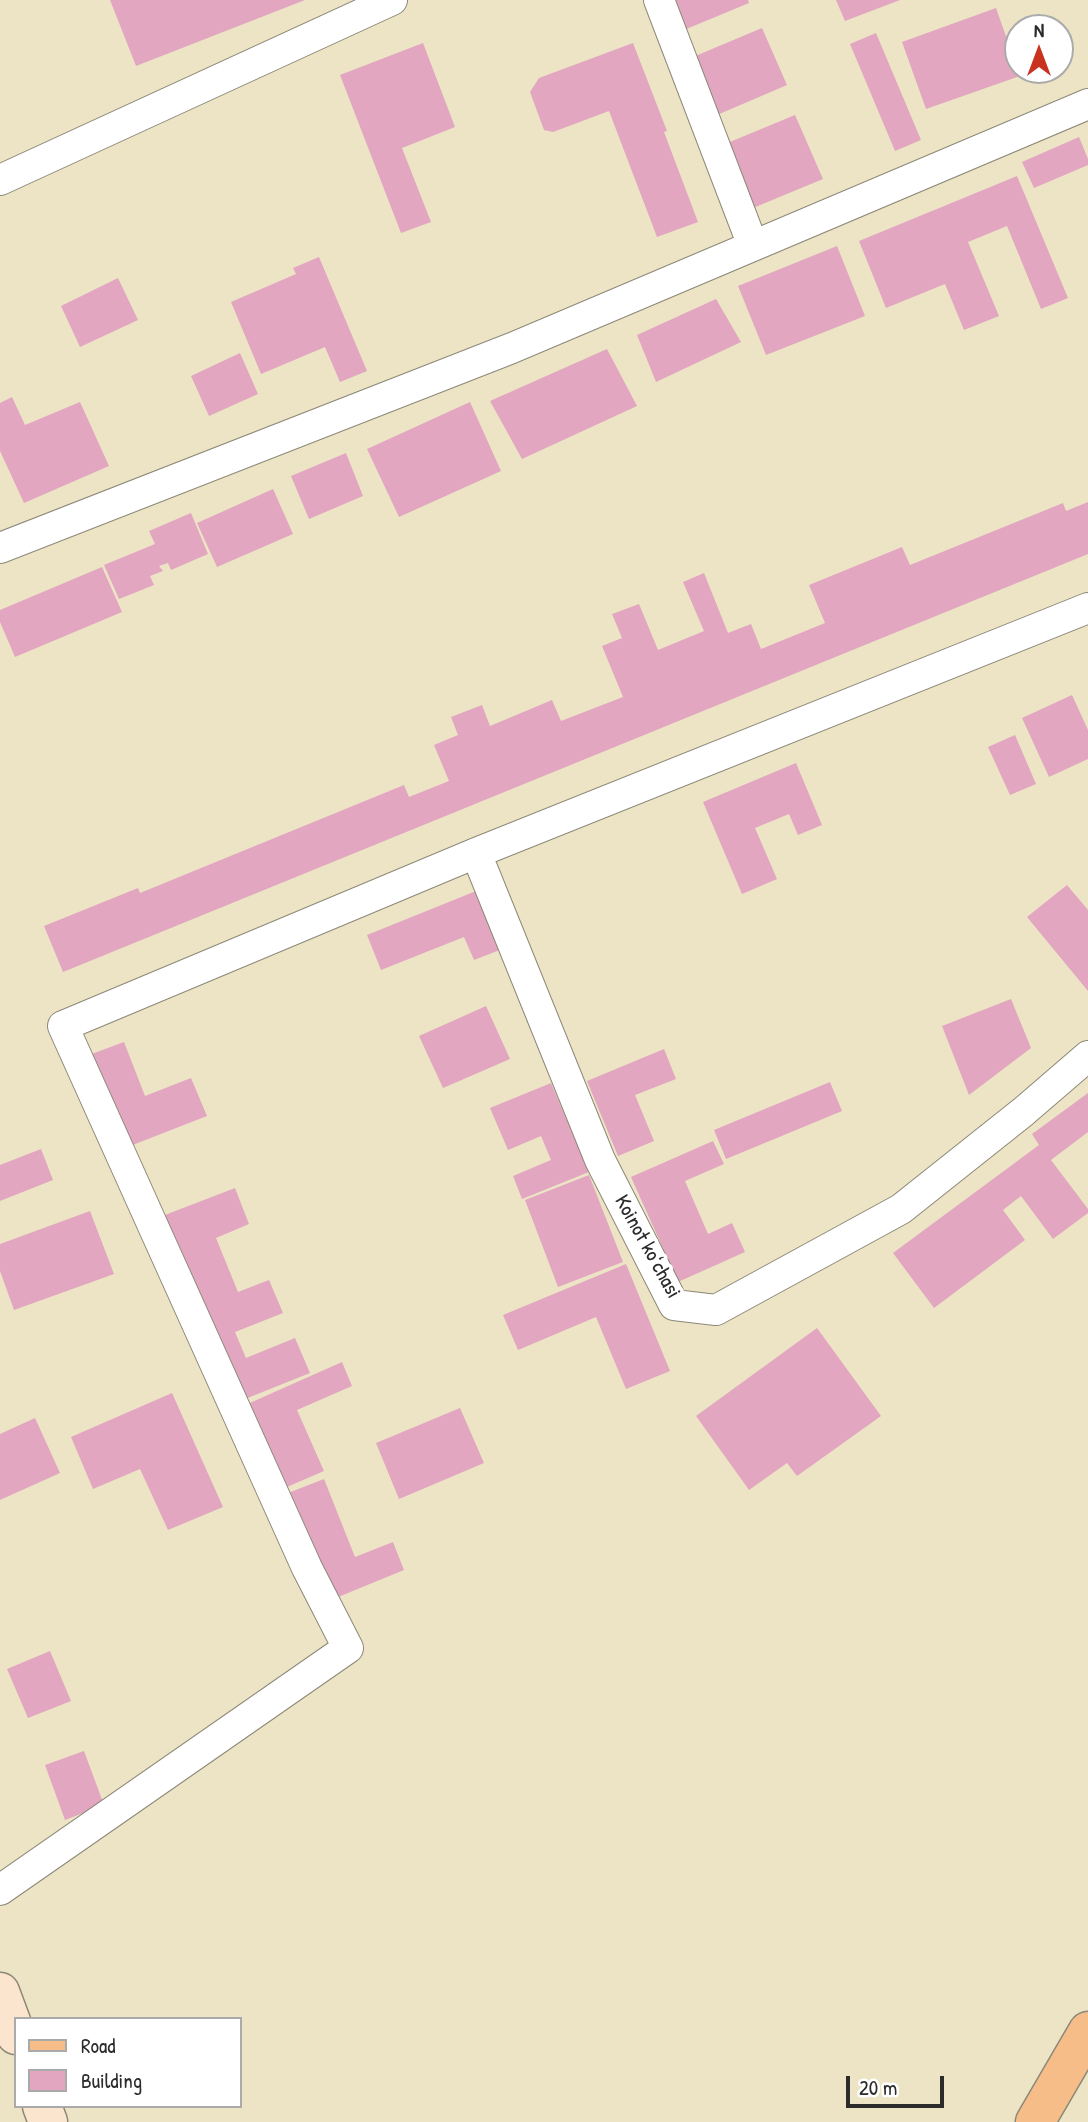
<!DOCTYPE html>
<html>
<head>
<meta charset="utf-8">
<style>
  body { margin:0 }
  #map { position:relative; width:1088px; height:2122px; overflow:hidden; background:#ece4c5; font-family:"Patrick Hand",sans-serif }
  canvas { display:block }
  .legend { position:absolute; left:14px; top:2017px; width:228px; height:91px; box-sizing:border-box; background:#fff; border:2px solid #aaa; margin:0; padding:9px 12px; list-style:none; font-size:21px; color:#2b2b2b }
  .legend li { display:flex; align-items:center; gap:14px; height:35px }
  .legend b { width:35px; border:2px solid #aaa }
  .north { position:absolute; left:1004px; top:14px; width:70px; height:70px; box-sizing:border-box; background:#fff; border:2px solid #aaa; border-radius:50%; rotate:0deg; font-size:19px; font-weight:700; line-height:28px; text-align:center; color:#2b2b2b }
  .north::after { content:''; display:block; margin:auto; width:24px; height:32px; background:#c8321e; clip-path:polygon(50% 0,100% 100%,50% 72%,0 100%) }
  .scale { position:absolute; left:846px; top:2076px; width:98px; height:32px; box-sizing:border-box; border:4px solid #2b2b2b; border-top:0; padding-left:9px; font-size:21px; line-height:24px; white-space:nowrap; color:#2b2b2b; -webkit-text-stroke:5px #fff; paint-order:stroke }
</style>
</head>
<body>
<div id="map">
<canvas width="1088" height="2122"></canvas>
<ul class="legend">
<li><b style="height:9px;background:#f7bd88"></b>Road</li>
<li><b style="height:19px;background:#e2a6c1"></b>Building</li>
</ul>
<div class="north">N</div>
<div class="scale">20 m</div>
</div>
<script>
const c = document.querySelector('canvas').getContext('2d');
c.lineJoin = 'round';
function fillPath(path, color) { c.fillStyle = color; c.fill(path, 'evenodd'); }
function stroke(path, color, width, dash) { c.strokeStyle = color; c.lineWidth = width; c.lineCap = dash ? 'butt' : 'round'; c.setLineDash(dash || []); c.stroke(path); }
function label(font, color, halo, rows, align = 'center') {
  c.font = font + ' "Patrick Hand",sans-serif'; c.lineWidth = 7; c.setLineDash([]); c.textBaseline = 'middle'; c.strokeStyle = halo; c.fillStyle = color; for (const [text, x, y, turn = 0] of rows) {
    c.save(); c.translate(x, y); c.rotate((+turn || 0) * Math.PI / 180); c.textAlign = isNaN(turn) ? turn : align; if (halo) c.strokeText(text, 0, 0); c.fillText(text, 0, 0); c.restore();
  }
}
fillPath(new Path2D(`
  M110,0H305L136,66Z
  M672,0H748L749,3L684,30Z
  M836,0H900L845,21Z
  M996,8L1020,76L926,109L902,42Z
  M762,28L787,85L717,115L693,57Z
  M876,33L921,140L895,151L850,44Z
  M423,43L455,127L402,148L431,222L401,233L340,75Z
  M633,43L667,131L664,132L698,222L657,237L609,111L553,132L544,130L530,92L539,78Z
  M795,115L823,179L753,208L725,144Z
  M1079,137L1088,159V165L1034,188L1022,162Z
  M1017,176L1068,298L1041,309L1007,226L968,242L999,316L964,330L945,284L886,308L859,241Z
  M837,246L865,316L766,355L738,286Z
  M319,257L367,371L340,382L325,347L261,374L231,302L296,274L293,268Z
  M118,278L138,320L80,347L61,306Z
  M716,299L741,342L656,382L637,335Z
  M607,349L637,406L522,459L490,401Z
  M240,353L258,394L209,416L191,376Z
  M12,397L25,425L80,402L109,466L24,503L0,451V403Z
  M470,402L501,471L399,517L367,449Z
  M346,453L363,496L309,519L291,476Z
  M273,489L293,534L217,567L197,523Z
  M1088,502V554L63,972L44,926L138,888L140,893L404,785L409,797L449,781L434,745L458,735L451,717L482,705L490,726L552,700L561,721L623,697L602,646L622,638L612,614L639,604L658,650L704,631L683,582L704,573L728,633L751,624L761,649L825,623L809,585L902,547L910,565L1063,503L1066,511Z
  M191,513L208,554L171,570L168,563L159,566L163,571L150,576L154,585L119,599L104,565L155,544L149,531Z
  M102,567L122,612L15,657L0,622V610Z
  M1072,695L1088,730V759L1049,777L1022,718Z
  M1015,735L1036,784L1010,795L988,747Z
  M796,763L822,825L798,835L789,814L755,828L777,879L742,894L703,802Z
  M1067,885L1088,910V991L1027,917Z
  M481,889L505,948L474,960L464,937L381,970L367,935Z
  M1011,999L1031,1048L969,1095L942,1026Z
  M486,1006L510,1059L443,1088L419,1036Z
  M124,1042L145,1096L191,1078L207,1116L125,1148L89,1055Z
  M664,1049L676,1079L635,1095L654,1141L618,1156L587,1081Z
  M830,1082L842,1111L726,1159L714,1130Z
  M551,1083L589,1172L522,1199L513,1176L551,1160L541,1136L508,1150L490,1108Z
  M1088,1093V1132L1051,1160L1088,1209V1213L1053,1239L1021,1196L1003,1210L1025,1240L934,1308L893,1253L1039,1145L1032,1134Z
  M713,1141L724,1164L685,1181L708,1234L732,1223L745,1252L678,1282L631,1177Z
  M41,1149L53,1180L0,1201V1165Z
  M589,1175L623,1262L558,1287L525,1200Z
  M235,1188L249,1224L216,1238L238,1292L269,1280L283,1313L235,1332L246,1358L295,1338L310,1373L240,1401L165,1215Z
  M90,1211L114,1274L14,1310L0,1271V1244Z
  M626,1264L670,1371L626,1389L596,1317L518,1350L503,1315Z
  M817,1328L881,1416L797,1476L787,1463L749,1490L696,1416Z
  M342,1362L352,1386L297,1410L324,1471L280,1490L243,1406Z
  M172,1393L223,1507L168,1530L140,1469L93,1489L71,1437Z
  M460,1408L484,1463L399,1499L376,1443Z
  M35,1418L60,1473L0,1500V1434Z
  M324,1479L355,1557L393,1542L404,1570L326,1602L283,1495Z
  M50,1651L71,1701L28,1718L7,1669Z
  M84,1751L104,1805L65,1820L45,1765Z`), '#e2a6c1');
const minor = new Path2D(`
  M659,0L753,246
  M0,180L392,0
  M0,548L512,348L1088,104
  M476,853L600,1160L674,1305L716,1310L901,1209L1023,1112L1088,1056
  M0,1890L348,1648L307,1568L63,1026L476,853L1088,608`);
const secondary = new Path2D(`
  M0,1992L16,2035
  M42,2106L48,2122`);
const primary = new Path2D(`
  M1035,2122L1088,2031`);
stroke(minor, '#8c8878', 32);
stroke(secondary, '#8c8878', 41);
stroke(primary, '#8c8878', 41);
stroke(minor, '#fff', 30);
stroke(secondary, '#fce5cf', 38);
stroke(primary, '#f7bd88', 38);
label('21px', '#2b2b2b', '#fff', [
  ["Koinot koʻchasi",647,1247,61]
]);
</script>
</body>
</html>
